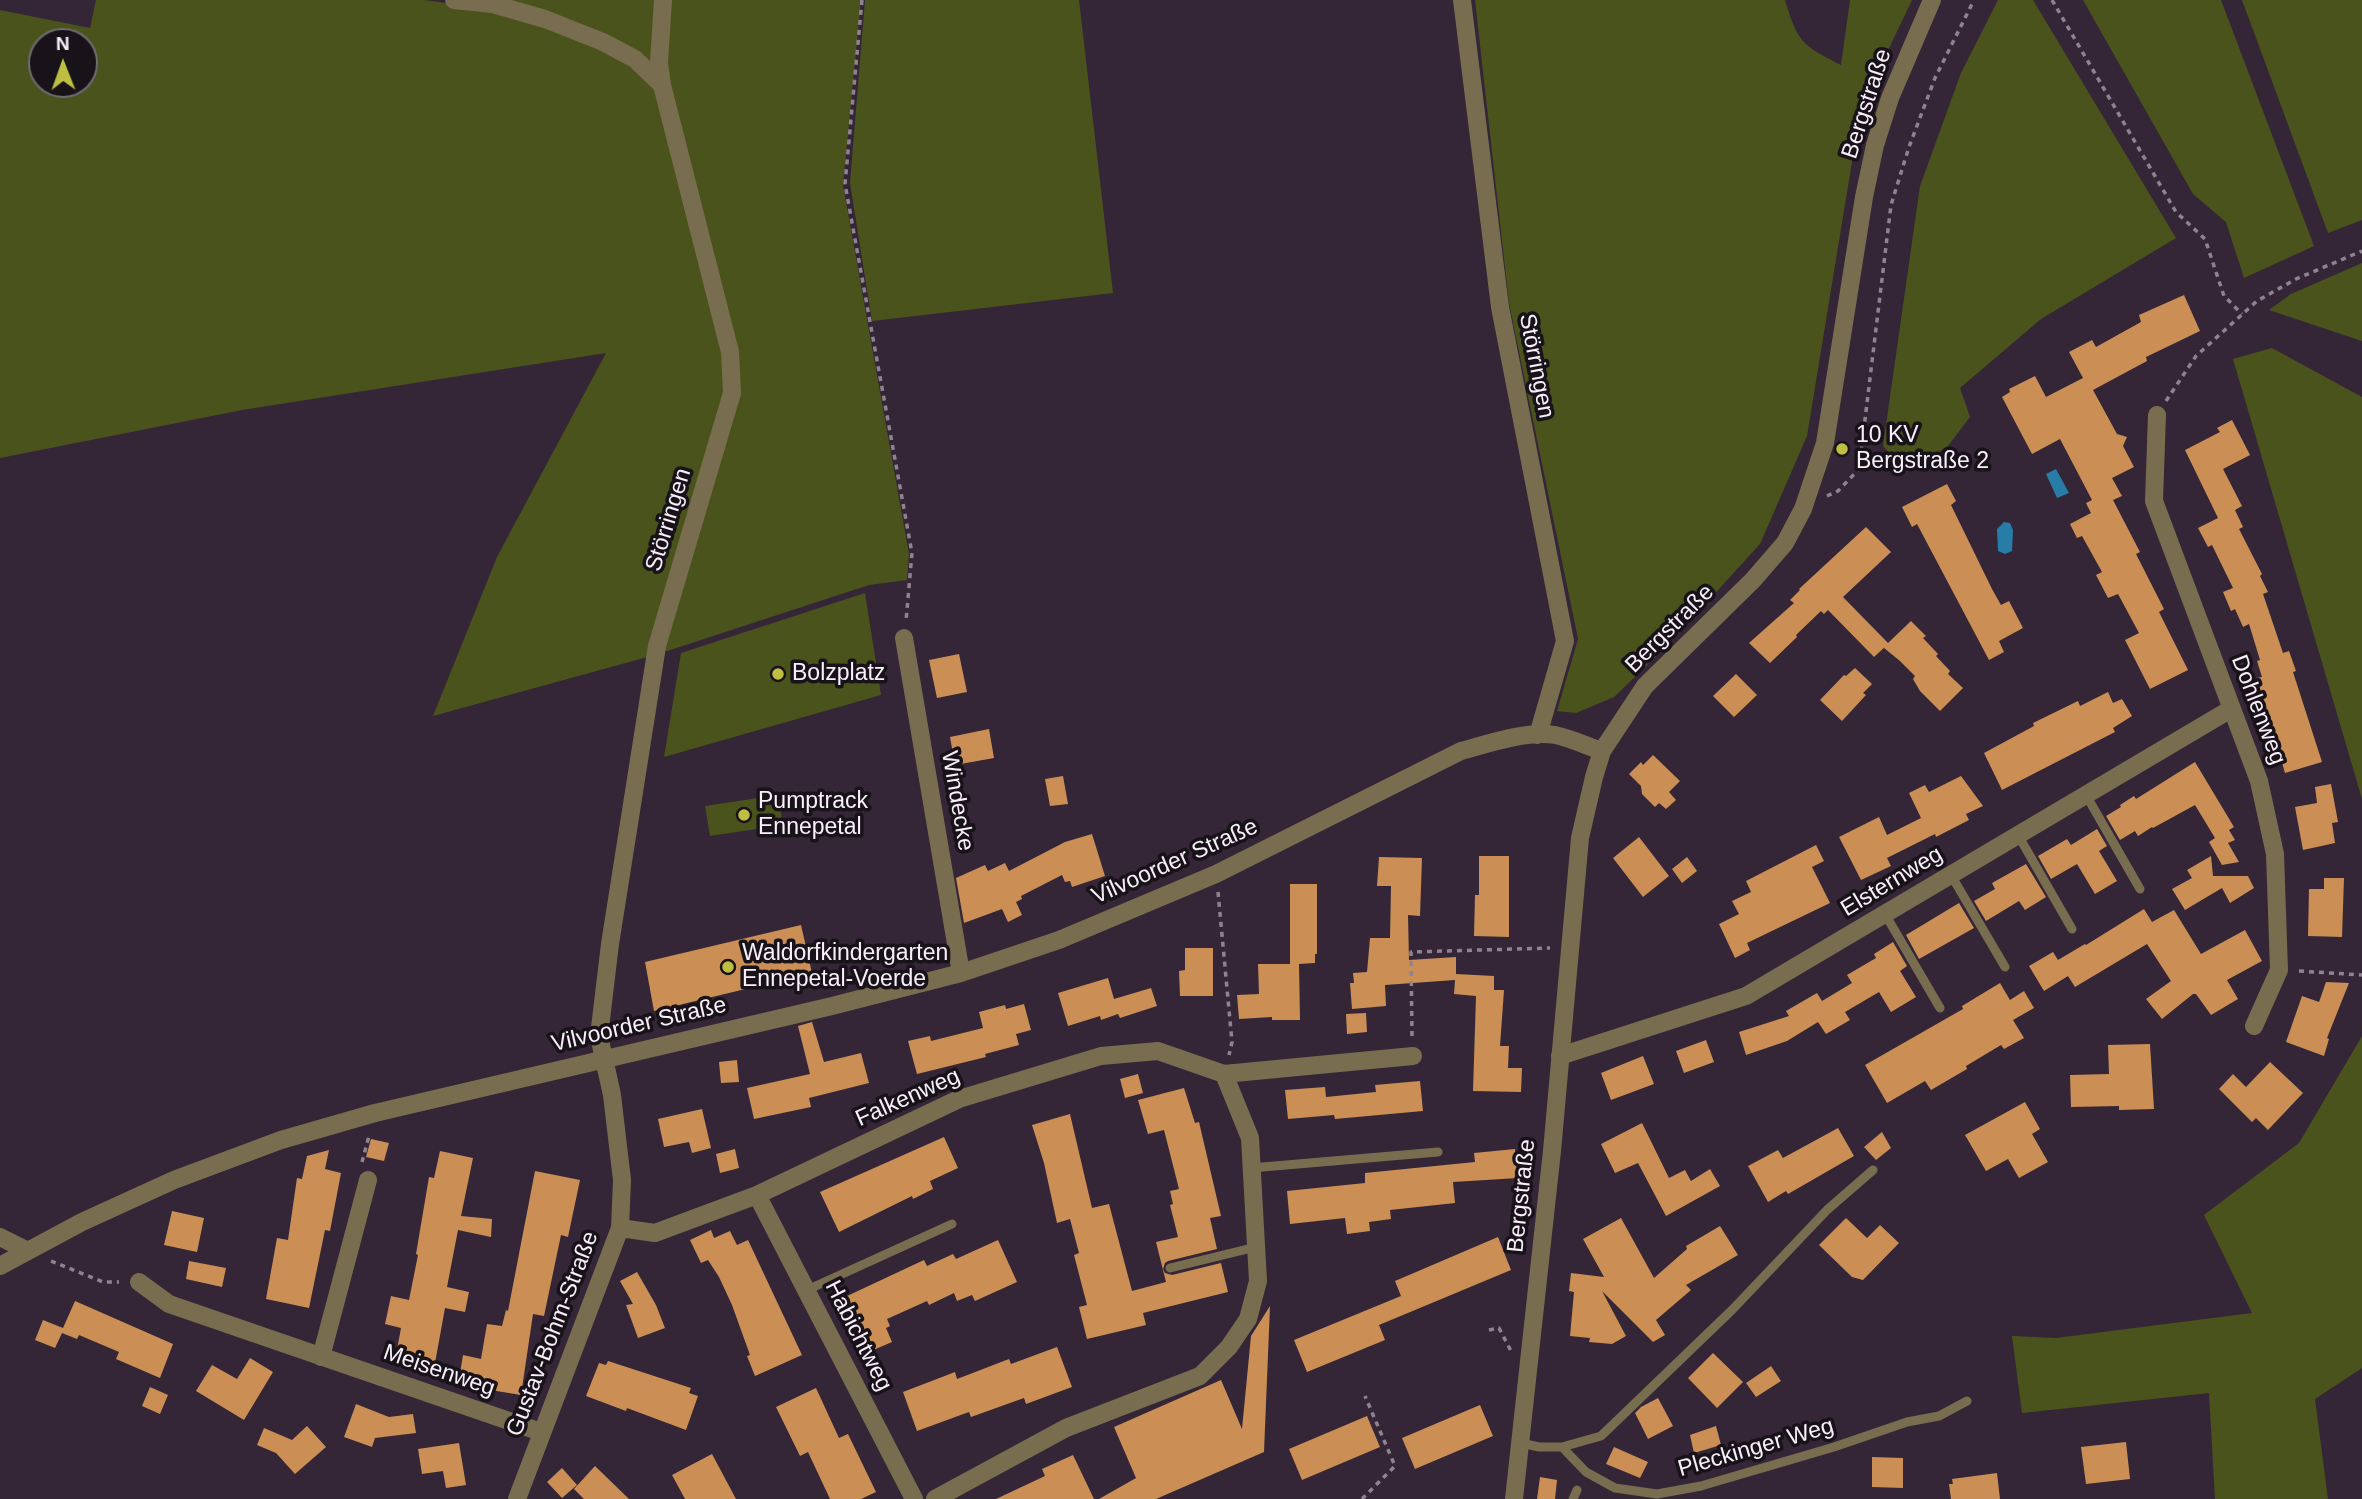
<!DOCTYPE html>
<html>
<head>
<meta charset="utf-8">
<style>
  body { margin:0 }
  #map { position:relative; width:2362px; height:1499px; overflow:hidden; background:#342637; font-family:Helvetica,sans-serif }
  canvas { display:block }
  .north { position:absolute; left:28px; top:28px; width:70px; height:70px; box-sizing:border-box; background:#181219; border:2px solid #726a73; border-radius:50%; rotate:359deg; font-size:19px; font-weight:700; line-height:28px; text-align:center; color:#f9effb }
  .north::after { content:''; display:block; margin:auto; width:24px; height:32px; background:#bebf42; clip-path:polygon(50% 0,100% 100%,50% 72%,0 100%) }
</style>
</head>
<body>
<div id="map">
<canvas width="2362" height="1499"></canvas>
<div class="north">N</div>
</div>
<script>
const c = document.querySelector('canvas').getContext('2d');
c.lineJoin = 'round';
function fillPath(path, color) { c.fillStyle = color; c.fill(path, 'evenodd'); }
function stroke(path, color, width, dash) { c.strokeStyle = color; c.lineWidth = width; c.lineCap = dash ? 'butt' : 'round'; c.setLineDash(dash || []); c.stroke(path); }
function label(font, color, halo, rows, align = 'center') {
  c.font = font + ' Helvetica,sans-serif'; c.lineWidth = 7; c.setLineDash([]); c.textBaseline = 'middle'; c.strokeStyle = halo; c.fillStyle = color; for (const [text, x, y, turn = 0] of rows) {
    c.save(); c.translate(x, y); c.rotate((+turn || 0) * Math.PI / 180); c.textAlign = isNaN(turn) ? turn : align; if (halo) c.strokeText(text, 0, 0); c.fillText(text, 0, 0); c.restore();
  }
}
fillPath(new Path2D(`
  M96,0H424L488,9L541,22L631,62L654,85L729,379L651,656L433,716L497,557L606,353L242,410L0,458V10L90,28ZM42,42H84V84H42Z
  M490,0H661L657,75Z
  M666,0H861L843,185L909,554L907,580L869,585L658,654L736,393L665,84Z
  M865,0H1079L1113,293L872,321L850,183Z
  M1475,0H1785C1798,43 1802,45 1841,65L1850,0H1912L1861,107L1807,436L1760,544L1666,647L1614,697L1576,713L1557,711L1578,639L1509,303Z
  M1998,0H2033L2176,238L2041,319L1960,388L1970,417L1948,446L1907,472L1883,446L1920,186L1961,73Z
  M2083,0H2221L2314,246L2244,278L2226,222L2193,194Z
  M2242,0H2362V220L2328,233Z
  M2362,263V341L2269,310L2291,294Z
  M2272,348L2362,397V799L2233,359Z
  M865,593L881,695L664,757L681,653Z
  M778,795L783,825L710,836L705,806Z
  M2362,1036V1368L2315,1399L2328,1499H2215L2209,1393L2022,1413L2012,1336L2056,1338L2252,1313L2204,1215L2299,1143Z`), '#4b531c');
fillPath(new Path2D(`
  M2056,469L2069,493L2057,498L2046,474Z
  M2004,522L2010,523L2013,530L2012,551L2005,554L1998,551L1997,529Z`), '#287ca8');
fillPath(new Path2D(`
  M2184,295L2200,331L2146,357L2147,361L2093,390L2117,434L2127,437L2123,446L2134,467L2112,478L2122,496L2113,500L2140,552L2136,554L2164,609L2159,612L2188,670L2150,689L2125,640L2139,633L2118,594L2108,598L2096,575L2102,572L2082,536L2077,538L2070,524L2091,513L2086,503L2092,500L2060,439L2032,454L2002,397L2010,392L2009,389L2035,376L2046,397L2083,378L2069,352L2092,340L2096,347L2141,322L2139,315Z
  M2232,420L2250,455L2223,469L2242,506L2235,510L2243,527L2239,529L2262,574L2260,576L2268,592L2263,594L2283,653L2289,651L2296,671L2293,672L2322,762L2285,773L2257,678L2262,677L2257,661L2260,660L2249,624L2243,627L2235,609L2231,611L2223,592L2233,588L2212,545L2208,547L2198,528L2218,518L2185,450L2220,432L2217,428Z
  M1947,484L1956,501L1951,505L1992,589L2001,605L2009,601L2023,628L1999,641L2004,652L1989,660L1917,524L1912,527L1902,507Z
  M1866,527L1891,552L1843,597L1888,643L1911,621L1926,636L1923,638L1938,654L1936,656L1950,671L1948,674L1963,688L1940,711L1920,691L1913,679L1915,676L1900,661L1884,648L1886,646L1874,657L1828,610L1824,614L1821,611L1796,635L1797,637L1770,663L1749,643L1794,603L1790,600L1800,590L1799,589Z
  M959,654L967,692L937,698L929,660Z
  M1855,668L1872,684L1863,693L1866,695L1842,721L1820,700L1844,675L1846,676Z
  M1736,674L1757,695L1734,717L1713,696Z
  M2108,692L2113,703L2122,699L2132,716L2113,728L2115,732L2002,790L1984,753L2034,726L2033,723L2078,701L2080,706Z
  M989,729L994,758L955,765L950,737Z
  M1653,755L1680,781L1669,792L1676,800L1666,809L1659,803L1655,807L1642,794L1641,786L1629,774L1641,762L1643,765Z
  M2195,762L2234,827L2229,830L2235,840L2228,843L2239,862L2222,865L2209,842L2215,838L2195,805L2153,828L2152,827L2138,836L2135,831L2120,840L2106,816L2121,807L2120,805L2134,796L2136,799Z
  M1063,776L1068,804L1050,806L1045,779Z
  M1961,776L1983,806L1966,814L1969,820L1936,837L1935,834L1887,858L1891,866L1861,880L1839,837L1879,817L1887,835L1921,818L1909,793L1925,785L1929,792Z
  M2331,784L2338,822L2332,823L2335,843L2303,850L2295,807L2317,803L2315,787Z
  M2097,829L2107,846L2099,851L2117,881L2095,894L2077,864L2051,879L2038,856L2067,839L2071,845Z
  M1092,834L1105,876L1072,887L1070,881L1065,882L1062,875L1021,896L1022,899L1016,902L1022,915L1008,922L1002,909L964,923L956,878L985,865L988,871L1005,863L1009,871L1065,842Z
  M1639,837L1669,876L1643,897L1613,858Z
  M1816,845L1824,861L1812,867L1830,903L1747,943L1750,950L1735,958L1719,924L1739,914L1732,901L1751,892L1746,881Z
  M1479,856H1509V937L1474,936L1475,895H1479Z
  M2211,856L2213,876H2248L2254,888L2230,903L2222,888L2185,910L2172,889L2192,878L2187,870Z
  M1379,857L1422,858L1420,916L1408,915L1409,960L1456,957V974L1494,976V990H1504L1500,1046H1509L1508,1068H1522L1521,1092L1473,1091L1476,996L1454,994L1455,980L1385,985L1386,1006L1352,1009L1350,983H1354L1353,973L1367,972L1370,938H1390L1391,886H1377Z
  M1687,857L1697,871L1682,883L1672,869Z
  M2026,864L2046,897L2025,910L2019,901L1986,921L1974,901L1995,889L1992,883Z
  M2324,878H2344L2342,937L2308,936L2309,889H2324Z
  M1290,884H1317V954H1315V963L1299,964L1300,1020H1272V1017L1239,1019L1237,995L1259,994L1258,964H1290Z
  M1959,903L1974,928L1919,959L1906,935Z
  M2144,909L2152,922L2174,910L2201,954L2245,930L2262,961L2227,980L2238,999L2211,1015L2196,994H2193L2162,1019L2146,999L2171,981L2147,944L2075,987L2068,976L2044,991L2029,966L2053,952L2058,960L2085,944L2086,945Z
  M801,925L812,973L654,1011L645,962Z
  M1893,942L1907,966L1900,971L1916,997L1891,1012L1879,992L1845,1012L1850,1020L1826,1034L1818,1022L1787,1041L1746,1055L1739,1032L1789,1016L1786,1011L1817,993L1822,1001L1852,983L1847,975L1876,958L1874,954Z
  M1185,948H1213V996H1180L1179,971L1185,970Z
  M1108,978L1114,999L1151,988L1157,1006L1120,1018L1118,1014L1101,1020L1100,1016L1068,1026L1058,993Z
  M2326,982L2349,983L2327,1038L2329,1039L2324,1056L2286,1042L2302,996L2319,1002Z
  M2000,983L2010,1000L2024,991L2034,1008L2013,1020L2024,1038L2004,1049L2001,1045L1966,1066L1967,1069L1931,1090L1925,1081L1887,1103L1865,1065L1963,1009L1962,1006Z
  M1024,1004L1031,1030L1016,1034L1019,1045L985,1054L986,1057L917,1074L908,1041L930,1036L931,1041L983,1028L979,1012L1005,1005L1006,1009Z
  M1366,1013L1367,1032L1347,1034L1346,1014Z
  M812,1022L824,1062L861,1053L869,1083L809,1098L811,1107L754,1119L747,1088L810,1074L798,1026Z
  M1706,1040L1714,1062L1684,1073L1676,1051Z
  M2150,1044L2154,1109L2119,1110V1106L2071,1107L2070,1075L2109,1074L2108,1045Z
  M1643,1056L1654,1084L1611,1100L1601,1073Z
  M737,1060L739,1082L721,1083L719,1062Z
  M2270,1062L2303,1093L2268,1130L2256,1118L2252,1122L2219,1089L2233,1074L2246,1087Z
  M1138,1074L1143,1093L1125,1098L1120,1079Z
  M1420,1081L1423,1111L1335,1119L1334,1115L1288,1119L1285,1090L1325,1087L1326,1097L1376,1092L1375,1085Z
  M1184,1088L1195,1123L1199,1122L1221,1216L1210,1218L1217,1249L1168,1261L1165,1263L1163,1269L1165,1273L1172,1275L1221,1263L1228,1292L1143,1313L1146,1325L1087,1339L1079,1307L1087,1305L1074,1255L1079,1253L1070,1219L1057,1223L1044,1163L1032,1125L1070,1114L1092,1208L1109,1204L1132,1291L1166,1282L1156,1242L1178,1237L1170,1205L1173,1204L1170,1191L1179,1189L1164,1130L1148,1134L1138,1100Z
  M2025,1102L2040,1129L2032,1134L2048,1162L2019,1178L2008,1159L1986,1171L1965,1135Z
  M702,1109L711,1148L692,1153L689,1142L664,1147L658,1119Z
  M1642,1123L1669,1178L1685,1170L1691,1181L1710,1169L1720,1186L1666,1216L1638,1163L1615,1173L1601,1144Z
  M1838,1128L1854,1156L1788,1194L1786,1191L1768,1202L1748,1166L1778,1150L1783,1158Z
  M1882,1132L1891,1148L1876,1160L1864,1147Z
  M944,1137L958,1168L930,1181L933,1189L913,1199L912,1196L839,1232L820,1192Z
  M371,1139L389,1143L384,1161L366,1157Z
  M735,1149L739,1168L720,1173L716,1154Z
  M1515,1149L1518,1178L1453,1182L1455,1203L1390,1210L1391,1219L1369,1222L1370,1231L1347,1234L1345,1218L1290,1224L1287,1191L1365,1183V1173L1475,1162L1474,1153Z
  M329,1150L325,1169L341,1173L330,1231L325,1230L309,1308L266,1299L277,1238L288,1240L297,1178L302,1179L307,1156Z
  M440,1151L473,1158L461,1216L492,1219L491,1237L458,1230L447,1287L469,1292L465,1312L445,1308L435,1363L396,1355L401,1328L385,1324L391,1296L409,1300L418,1255L416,1254L429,1177L434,1178Z
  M535,1171L580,1180L568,1237L561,1235L544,1316L533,1314L521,1395L472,1387L473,1381L459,1379L463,1355L481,1359L487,1324L502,1326L506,1310L508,1311Z
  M172,1211L204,1218L197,1252L164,1245Z
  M1621,1218L1654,1278L1687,1249L1686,1246L1720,1226L1738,1255L1686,1285L1691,1290L1656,1320L1665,1335L1653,1342L1602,1291L1626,1336L1612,1344L1589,1342L1590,1338L1570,1336L1574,1292L1569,1291L1571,1273L1604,1277L1583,1239Z
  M1846,1218L1867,1238L1880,1225L1899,1243L1863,1280L1852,1277L1819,1245Z
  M711,1230L714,1238L730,1231L737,1245L748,1240L802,1355L755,1376L747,1356L750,1355L732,1305L719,1277L708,1260L701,1263L690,1240Z
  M1498,1237L1511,1270L1379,1325L1385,1340L1307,1372L1294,1340L1401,1296L1395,1281Z
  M998,1240L1017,1282L975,1301L972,1295L957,1301L954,1293L929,1305L927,1301L887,1319L890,1326L886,1328L892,1342L871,1351L845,1297L924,1260L927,1266L953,1254L956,1259Z
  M189,1261L226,1268L222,1287L186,1279Z
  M637,1272L656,1305L665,1328L638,1338L626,1305L633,1304L620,1281Z
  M75,1301L173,1344L160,1378L116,1359L119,1352L79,1335L77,1339L62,1333L55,1348L35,1340L43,1320L63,1328Z
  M1270,1306L1264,1452L1156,1499H1099L1136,1478L1114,1427L1221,1380L1242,1429L1251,1336Z
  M1057,1347L1072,1387L1026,1404L1024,1398L971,1417L969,1412L917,1431L903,1392L955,1372L957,1379L1009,1359L1011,1364Z
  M1713,1353L1743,1382L1717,1408L1688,1378Z
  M250,1358L273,1372L244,1420L196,1391L212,1365L237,1379Z
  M608,1361L691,1388L689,1393L698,1396L686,1430L627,1408L626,1411L586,1396L599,1363L606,1365Z
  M1771,1366L1781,1381L1756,1397L1746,1383Z
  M150,1387L168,1395L160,1414L142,1406Z
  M816,1388L839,1438L848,1434L876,1492L861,1499H830L808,1452L800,1456L776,1407Z
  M1658,1398L1673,1426L1648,1439L1635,1413L1641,1407Z
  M356,1404L389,1417L413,1414L416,1433L375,1438L372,1447L344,1437Z
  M1480,1405L1493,1436L1415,1469L1402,1438Z
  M1367,1416L1380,1447L1302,1480L1289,1449Z
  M307,1426L326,1447L295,1474L276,1453L257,1445L264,1428L292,1440Z
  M1716,1426L1721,1445L1694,1453L1690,1435Z
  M2126,1442L2130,1479L2086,1484L2081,1447Z
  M459,1443L466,1485L446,1488L443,1471L422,1474L418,1449Z
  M1614,1447L1648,1462L1640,1478L1606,1464Z
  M712,1454L736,1499H685L672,1475Z
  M1073,1455L1094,1499H996L1045,1476L1042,1469Z
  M1872,1457L1903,1458V1488L1872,1487Z
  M595,1466L629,1499H584L574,1489Z
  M562,1468L577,1485L562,1498L547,1482Z
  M1997,1473L2000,1499H1951L1949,1484H1953L1952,1479Z
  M1540,1477L1557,1480L1555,1499H1537Z`), '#cb8f56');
stroke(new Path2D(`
  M862,0L845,184L912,553L906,621
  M2052,0L2176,212L2205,239L2224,296L2242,314
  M2166,401L2196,356L2257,301L2296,279L2362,251
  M1827,496L1838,491L1859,469L1891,205L1909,147L1935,78L1974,0
  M1218,892L1232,1042L1229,1055
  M2299,971L2362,975
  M1412,1036L1411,952L1550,948
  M362,1162L369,1136
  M51,1261L103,1282H119
  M1489,1330L1499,1328L1511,1351
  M1362,1499L1395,1466L1365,1396`), '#8f8391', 3.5, [5, 5]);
stroke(new Path2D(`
  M2086,795L2140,889
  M2018,835L2072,929
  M1951,875L2005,967
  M1885,914L1940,1008
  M1251,1168L1438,1152
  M1170,1268L1256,1247
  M807,1290L952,1224
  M1521,1443L1539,1447H1562L1601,1436L1732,1310L1827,1210L1873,1170
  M1562,1447L1586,1472L1615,1488L1657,1494L1701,1486L1834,1447L1907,1422L1939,1416L1967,1401
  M1573,1499L1577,1490`), '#796d4f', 9);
stroke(new Path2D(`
  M454,0L493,4L545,19L603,42L635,59L662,85
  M1462,0L1500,307L1565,641L1538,735
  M2157,415L2154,501L2259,781L2275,854L2279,970L2254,1026
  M904,638L961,973
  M1560,1056L1746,996L2231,709
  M1224,1074L1413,1056
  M757,1195L914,1499
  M620,1228L655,1233L757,1195L959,1099L1101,1056L1158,1051L1224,1074L1250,1138L1258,1281L1248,1319L1229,1347L1200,1376L1066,1428L935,1499
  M0,1237L26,1250
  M0,1266L82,1222L174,1180L281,1140L375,1113L832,1006L961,973L1059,940L1216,874L1461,751C1487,744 1528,730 1555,735C1570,738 1587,746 1602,751
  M139,1282L169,1304L541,1432
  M321,1357L368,1180
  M517,1499L620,1228L622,1180L612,1095L599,1036L610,944L657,646L732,393L730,352L662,85L659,63L663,0`), '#796d4f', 18);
stroke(new Path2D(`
  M1514,1499L1552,1151L1580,838L1594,777L1602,751L1645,686L1753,580L1785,543L1803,509L1825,443L1864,197L1875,145L1890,98L1932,0`), '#796d4f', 18);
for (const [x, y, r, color] of [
  [1842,449,7,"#bebf42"],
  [778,674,7,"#bebf42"],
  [744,815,7,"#bebf42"],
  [728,967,7,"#bebf42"]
]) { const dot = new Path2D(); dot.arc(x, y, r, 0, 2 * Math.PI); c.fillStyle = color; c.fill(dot); stroke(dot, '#181219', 2.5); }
label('23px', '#f9effb', '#181219', [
  ["Bergstraße",1867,104,-72],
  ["Störringen",1536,366,79],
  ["Störringen",669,520,-73],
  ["Bergstraße",1670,629,-45],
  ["Dohlenweg",2258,710,69],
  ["Windecke",957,801,80],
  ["Vilvoorder Straße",1175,862,-24],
  ["Elsternweg",1892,882,-31],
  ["Vilvoorder Straße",639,1025,-13],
  ["Falkenweg",908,1098,-24],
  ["Bergstraße",1522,1196,-84],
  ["Gustav-Bohm-Straße",553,1334,-69],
  ["Habichtweg",858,1336,63],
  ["Meisenweg",439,1371,19],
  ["Pleckinger Weg",1756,1448,-16]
]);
label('23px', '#f9effb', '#181219', [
  ["10 KV",1856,436],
  ["Bergstraße 2",1856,462],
  ["Bolzplatz",792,674],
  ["Pumptrack",758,802],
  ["Ennepetal",758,828],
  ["Waldorfkindergarten",742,954],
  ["Ennepetal-Voerde",742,980]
], 'left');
</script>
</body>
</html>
